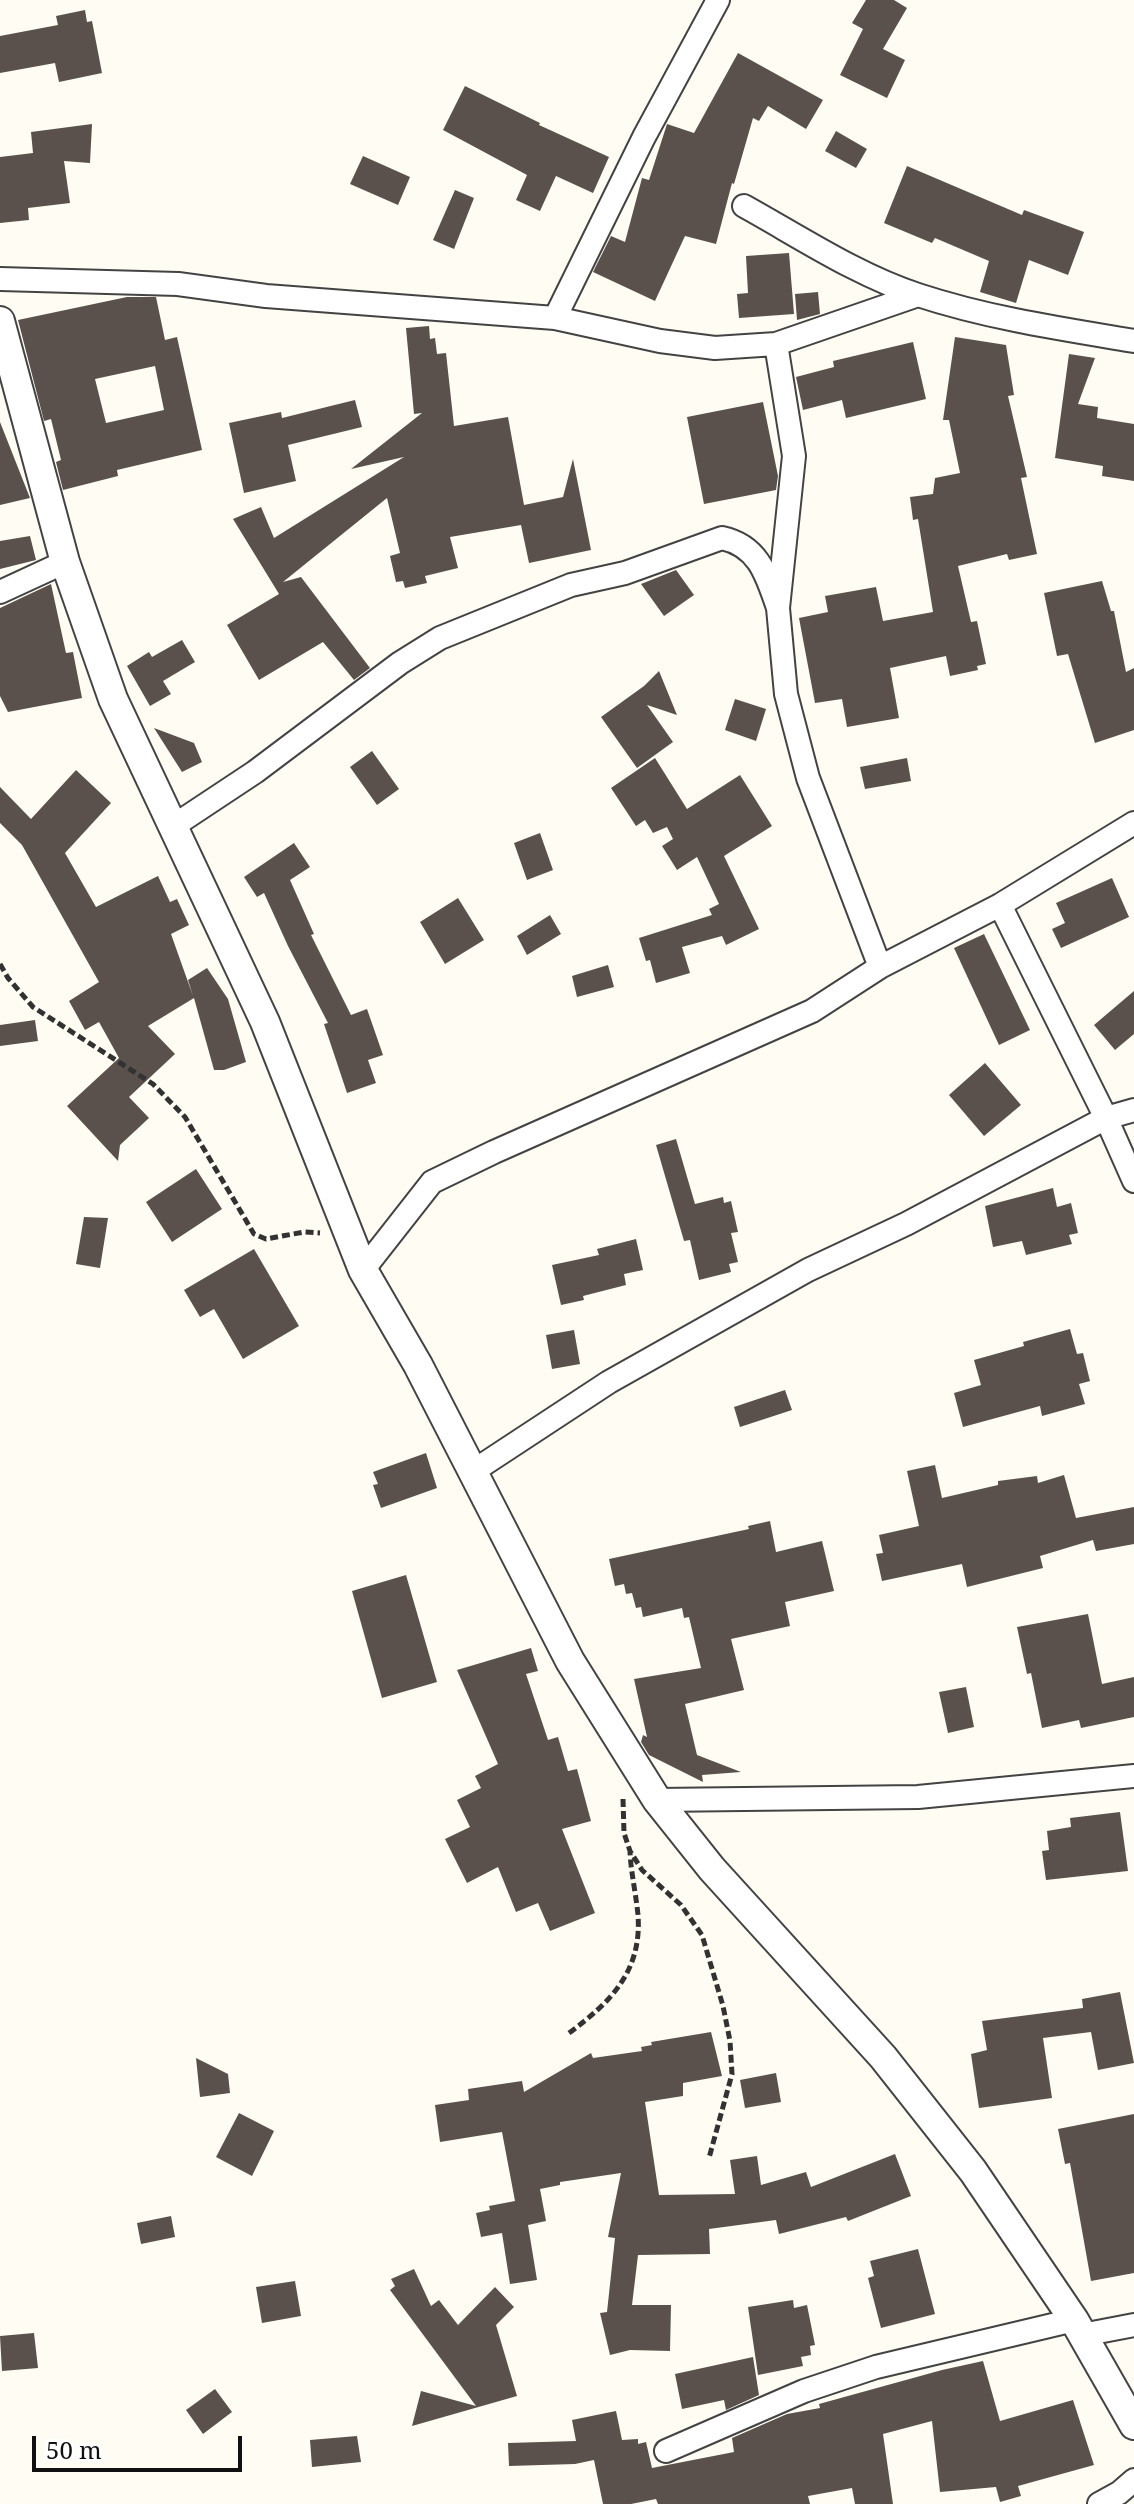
<!DOCTYPE html>
<html>
<head>
<meta charset="utf-8">
<style>
  body { margin:0 }
  #map { position:relative; width:1134px; height:2504px; overflow:hidden; background:#fffdf3; font-family:"Noto Serif",serif }
  canvas { display:block }
  .scale { position:absolute; left:32px; top:2436px; width:210px; height:36px; box-sizing:border-box; border:4px solid #101010; border-top:0; padding-left:10px; font-size:24px; line-height:28px; white-space:nowrap; color:#101010; -webkit-text-stroke:6px #fff; paint-order:stroke }
</style>
</head>
<body>
<div id="map">
<canvas width="1134" height="2504"></canvas>
<div class="scale">50 m</div>
</div>
<script>
const c = document.querySelector('canvas').getContext('2d');
c.lineJoin = 'round';
function fillPath(path, color) { c.fillStyle = color; c.fill(path, 'evenodd'); }
function stroke(path, color, width, dash) { c.strokeStyle = color; c.lineWidth = width; c.lineCap = dash ? 'butt' : 'round'; c.setLineDash(dash || []); c.stroke(path); }
fillPath(new Path2D(`
  M866,0H894L907,8L883,49L905,60L887,98L840,75L863,29L852,23Z
  M85,10L87,22L92,21L102,73L59,82L55,63L0,73V36L58,25L56,16Z
  M738,53L823,100L806,129L768,106L759,121L753,118L734,184L732,183L716,244L685,236L655,301L593,272L611,236L625,242L642,178L649,180L667,124L694,133Z
  M465,86L540,123L539,125L609,157L593,193L556,176L540,211L516,200L527,175L443,130Z
  M92,124L90,163L64,161L70,203L28,208L29,220L0,223V157L33,153L31,132Z
  M836,131L867,149L856,168L825,151Z
  M363,156L410,177L398,205L350,184Z
  M907,166L1022,215L1024,210L1084,232L1068,275L1029,260L1016,303L980,292L989,261L935,238L932,243L884,223Z
  M455,190L474,198L454,249L433,240Z
  M789,253L794,314L739,318L737,294L748,293L746,256Z
  M818,292L820,314L797,320L795,294Z
  M127,297H156L165,340L177,337L202,450L117,470L118,476L63,490L56,462L61,460L51,419L44,421L18,320ZM155,366L164,410L106,423L95,379Z
  M429,326L430,339L435,338L437,354L446,353L454,426L508,417L524,505L563,497L573,459L591,550L529,563L521,525L450,537L458,568L425,576L427,583L405,588L403,581L396,582L390,556L400,553L387,498L283,582L301,577L370,668L354,680L323,642L259,680L227,625L279,594L233,519L261,507L274,538L404,457L351,469L422,413L414,414L406,328Z
  M955,337L1006,345L1014,395L1008,396L1027,477L1021,478L1037,554L1009,560L1007,554L958,566L971,622L977,621L986,664L977,666L978,670L950,676L946,656L890,668L899,718L847,727L842,699L815,703L799,618L828,612L825,596L876,587L883,621L933,612L918,519L913,520L910,497L933,494L935,478L960,473L949,420H943Z
  M913,342L926,399L846,418L842,400L803,410L796,377L834,367L833,361Z
  M1069,354L1095,358L1078,404L1098,407L1097,418L1134,424V481L1102,476L1103,466L1055,458Z
  M355,400L362,427L288,445L296,481L244,493L229,423L281,412L282,418Z
  M763,402L778,476L776,490L704,504L687,417Z
  M0,422L30,498L0,505Z
  M30,536L36,560L0,569V541Z
  M676,570L694,595L664,616L641,584Z
  M1102,581L1111,611H1114L1126,672L1134,668V730L1095,743L1068,654L1057,656L1044,593Z
  M51,584L66,653L73,652L82,698L8,712L0,696V608Z
  M182,640L195,662L163,681L171,694L150,706L127,666L149,652L152,657Z
  M659,671L677,715L647,705L673,742L637,768L601,717L644,686Z
  M735,699L766,709L756,741L725,730Z
  M154,728L194,743L202,762L182,772Z
  M372,751L399,789L377,805L350,767Z
  M655,758L687,809L740,775L772,826L724,856L759,929L726,945L722,936L682,947L690,973L656,983L650,960L646,961L639,938L712,915L709,909L719,904L697,857L677,870L662,846L673,839L667,827L653,833L645,820L636,826L611,788Z
  M907,758L911,781L865,789L860,767Z
  M76,770L111,803L65,853L96,907L158,876L170,902L177,899L189,925L171,934L193,996L188,980L207,968L228,999L246,1062L224,1070H214L194,998L148,1026L175,1054L129,1097L149,1118L120,1145L118,1161L67,1106L119,1058L99,1022L85,1030L69,1001L99,982L22,845L0,823V787L31,819Z
  M540,833L553,870L527,880L514,843Z
  M294,843L310,867L290,880L314,934L311,935L351,1015L367,1009L383,1055L368,1060L376,1083L347,1093L324,1024L328,1023L288,946L264,893L257,897L244,877Z
  M1112,878L1129,917L1061,948L1052,929L1065,923L1056,903Z
  M458,898L484,940L445,964L420,922Z
  M550,915L561,934L527,955L517,936Z
  M984,934L1030,1030L999,1045L954,948Z
  M608,965L614,987L577,997L572,976Z
  M1134,991V1034L1115,1050L1094,1025Z
  M35,1020L38,1041L0,1046V1025Z
  M985,1063L1021,1105L984,1136L949,1095Z
  M676,1139L695,1204L723,1197L724,1203L731,1201L738,1232L731,1233L738,1262L729,1264L731,1272L699,1280L690,1240L684,1241L656,1145Z
  M196,1169L222,1209L172,1242L146,1202Z
  M1053,1188L1057,1207L1071,1203L1078,1233L1069,1235L1072,1244L1026,1255L1022,1241L993,1247L985,1206Z
  M84,1217L108,1218L100,1268L76,1264Z
  M636,1239L643,1270L624,1274L626,1285L583,1296L584,1300L561,1305L552,1265L599,1255L597,1249Z
  M254,1249L299,1326L243,1359L214,1309L200,1317L184,1290Z
  M1070,1329L1077,1354L1083,1353L1090,1381L1079,1384L1085,1404L1042,1416L1040,1406L963,1427L954,1393L981,1385L974,1360L1024,1346L1023,1342Z
  M574,1330L580,1364L552,1369L546,1335Z
  M785,1390L792,1410L740,1427L734,1407Z
  M426,1453L437,1488L381,1508L373,1485L378,1484L373,1472Z
  M935,1465L942,1498L998,1485V1481L1037,1476L1038,1483L1064,1475L1076,1518L1134,1507V1544L1096,1551L1093,1540L1040,1556L1043,1568L967,1587L962,1564L882,1581L876,1554L883,1553L879,1535L919,1526L907,1471Z
  M770,1521L776,1552L822,1541L834,1591L785,1602L790,1626L731,1639L744,1690L685,1704L697,1755L741,1772L702,1775L703,1782L649,1755L641,1742L643,1735L647,1737L634,1679L701,1668L689,1617L684,1618L682,1608L643,1617L641,1607L636,1608L632,1593L626,1594L624,1584L615,1586L609,1559L749,1529L748,1526Z
  M406,1575L437,1682L382,1698L352,1591Z
  M1088,1614L1102,1684L1134,1677V1717L1081,1728L1079,1720L1042,1728L1031,1673L1027,1674L1017,1627Z
  M531,1648L538,1671L526,1674L548,1740L558,1737L568,1771L577,1769L591,1821L562,1829L595,1913L550,1931L538,1903L516,1912L498,1867L467,1883L445,1839L470,1827L457,1800L481,1788L475,1776L498,1764L457,1670Z
  M966,1687L974,1727L948,1733L939,1692Z
  M1120,1812L1128,1871L1046,1880L1042,1851L1049,1850L1047,1831L1071,1827L1070,1818Z
  M1120,1992L1134,2063L1098,2070L1091,2032L1043,2038L1052,2098L979,2108L971,2054L987,2050L982,2021L1083,2008L1082,1999Z
  M711,2032L722,2076L683,2083V2096L645,2102L659,2195L735,2194L730,2160L757,2156L761,2185L806,2172L811,2187L895,2154L911,2196L848,2221L846,2217L779,2234L776,2220L709,2229L710,2254L638,2255L632,2305H671L670,2351L630,2350L610,2355L600,2313L607,2312L615,2238L608,2237L621,2173L560,2182V2185L540,2189L546,2221L528,2225L537,2280L510,2284L502,2233L481,2237L476,2213L490,2210L489,2206L515,2201L502,2132L440,2142L435,2105L469,2100L468,2089L522,2081L524,2092L591,2053L593,2058L642,2051L641,2047L652,2045L651,2042Z
  M196,2058L228,2074L230,2093L200,2097Z
  M776,2073L781,2102L745,2108L740,2080Z
  M239,2113L274,2131L252,2176L216,2157Z
  M1134,2114V2273L1091,2281L1070,2163L1065,2164L1058,2129Z
  M171,2216L175,2237L141,2244L137,2223Z
  M918,2249L935,2314L881,2328L868,2278L874,2276L870,2261Z
  M414,2269L431,2306L439,2300L458,2325L495,2287L514,2307L496,2325L517,2396L412,2426L421,2391L476,2406L390,2290L395,2286L391,2279Z
  M295,2281L301,2316L262,2323L256,2287Z
  M793,2300L794,2308L807,2305L815,2345L810,2346L811,2355L801,2357L803,2366L758,2375L748,2307Z
  M34,2333L38,2368L2,2371L0,2336Z
  M753,2357L759,2395L726,2410L724,2400L682,2409L675,2374Z
  M983,2361L1000,2421L1073,2400L1094,2465L1018,2486L1021,2496L1000,2502L996,2487L940,2492L932,2421L883,2434L893,2504H855L852,2488L808,2496L810,2504H658L656,2499L631,2504H603L594,2460L575,2464L509,2466L508,2443L576,2441L572,2420L616,2411L622,2440L638,2439V2444L646,2442L652,2468L734,2452L732,2438L787,2414L820,2408L819,2404L942,2370Z
  M215,2389L232,2412L203,2434L186,2410Z
  M357,2436L361,2462L312,2467L310,2440Z`), '#5a514c');
const minor = new Path2D(`
  M744,206C800,237 857,275 918,295C988,318 1062,329 1134,341
  M0,279L178,284L266,296L555,318L660,341L715,348L776,344L918,295
  M555,318L644,137L718,0
  M776,344L794,456L778,608L786,694L808,778L880,967
  M0,592L65,562
  M172,827L255,772L400,663L440,638L571,585L625,573L722,538C759,546 767,576 778,608
  M1000,905L1106,1118L1134,1181
  M363,1270L432,1182L494,1152L812,1011L880,967L1000,905L1134,823
  M472,1472L609,1382L808,1270L906,1224L1106,1118L1134,1110
  M657,1800L918,1797L1134,1776
  M1082,2335L1134,2325
  M666,2451L804,2391L876,2367L1074,2320
  M1099,2504L1119,2493L1134,2480`);
const tertiary = new Path2D(`
  M0,321L65,562L113,699L265,1022L363,1270L418,1365L570,1661L657,1800L712,1869L883,2057L973,2171L1074,2320L1134,2425`);
stroke(minor, '#434343', 26);
stroke(tertiary, '#434343', 32);
stroke(new Path2D(`
  M0,964L8,978L33,1007L153,1084L185,1117L254,1234L266,1239L304,1232L320,1233
  M623,1799L624,1833L630,1851L642,1870L681,1905L702,1935L723,2006L730,2041L732,2074L709,2158
  M569,2033C611,2002 642,1971 638,1915C636,1894 631,1873 630,1852`), '#323232', 5, [8, 4]);
stroke(minor, '#fff', 22);
stroke(tertiary, '#fff', 28);
</script>
</body>
</html>
